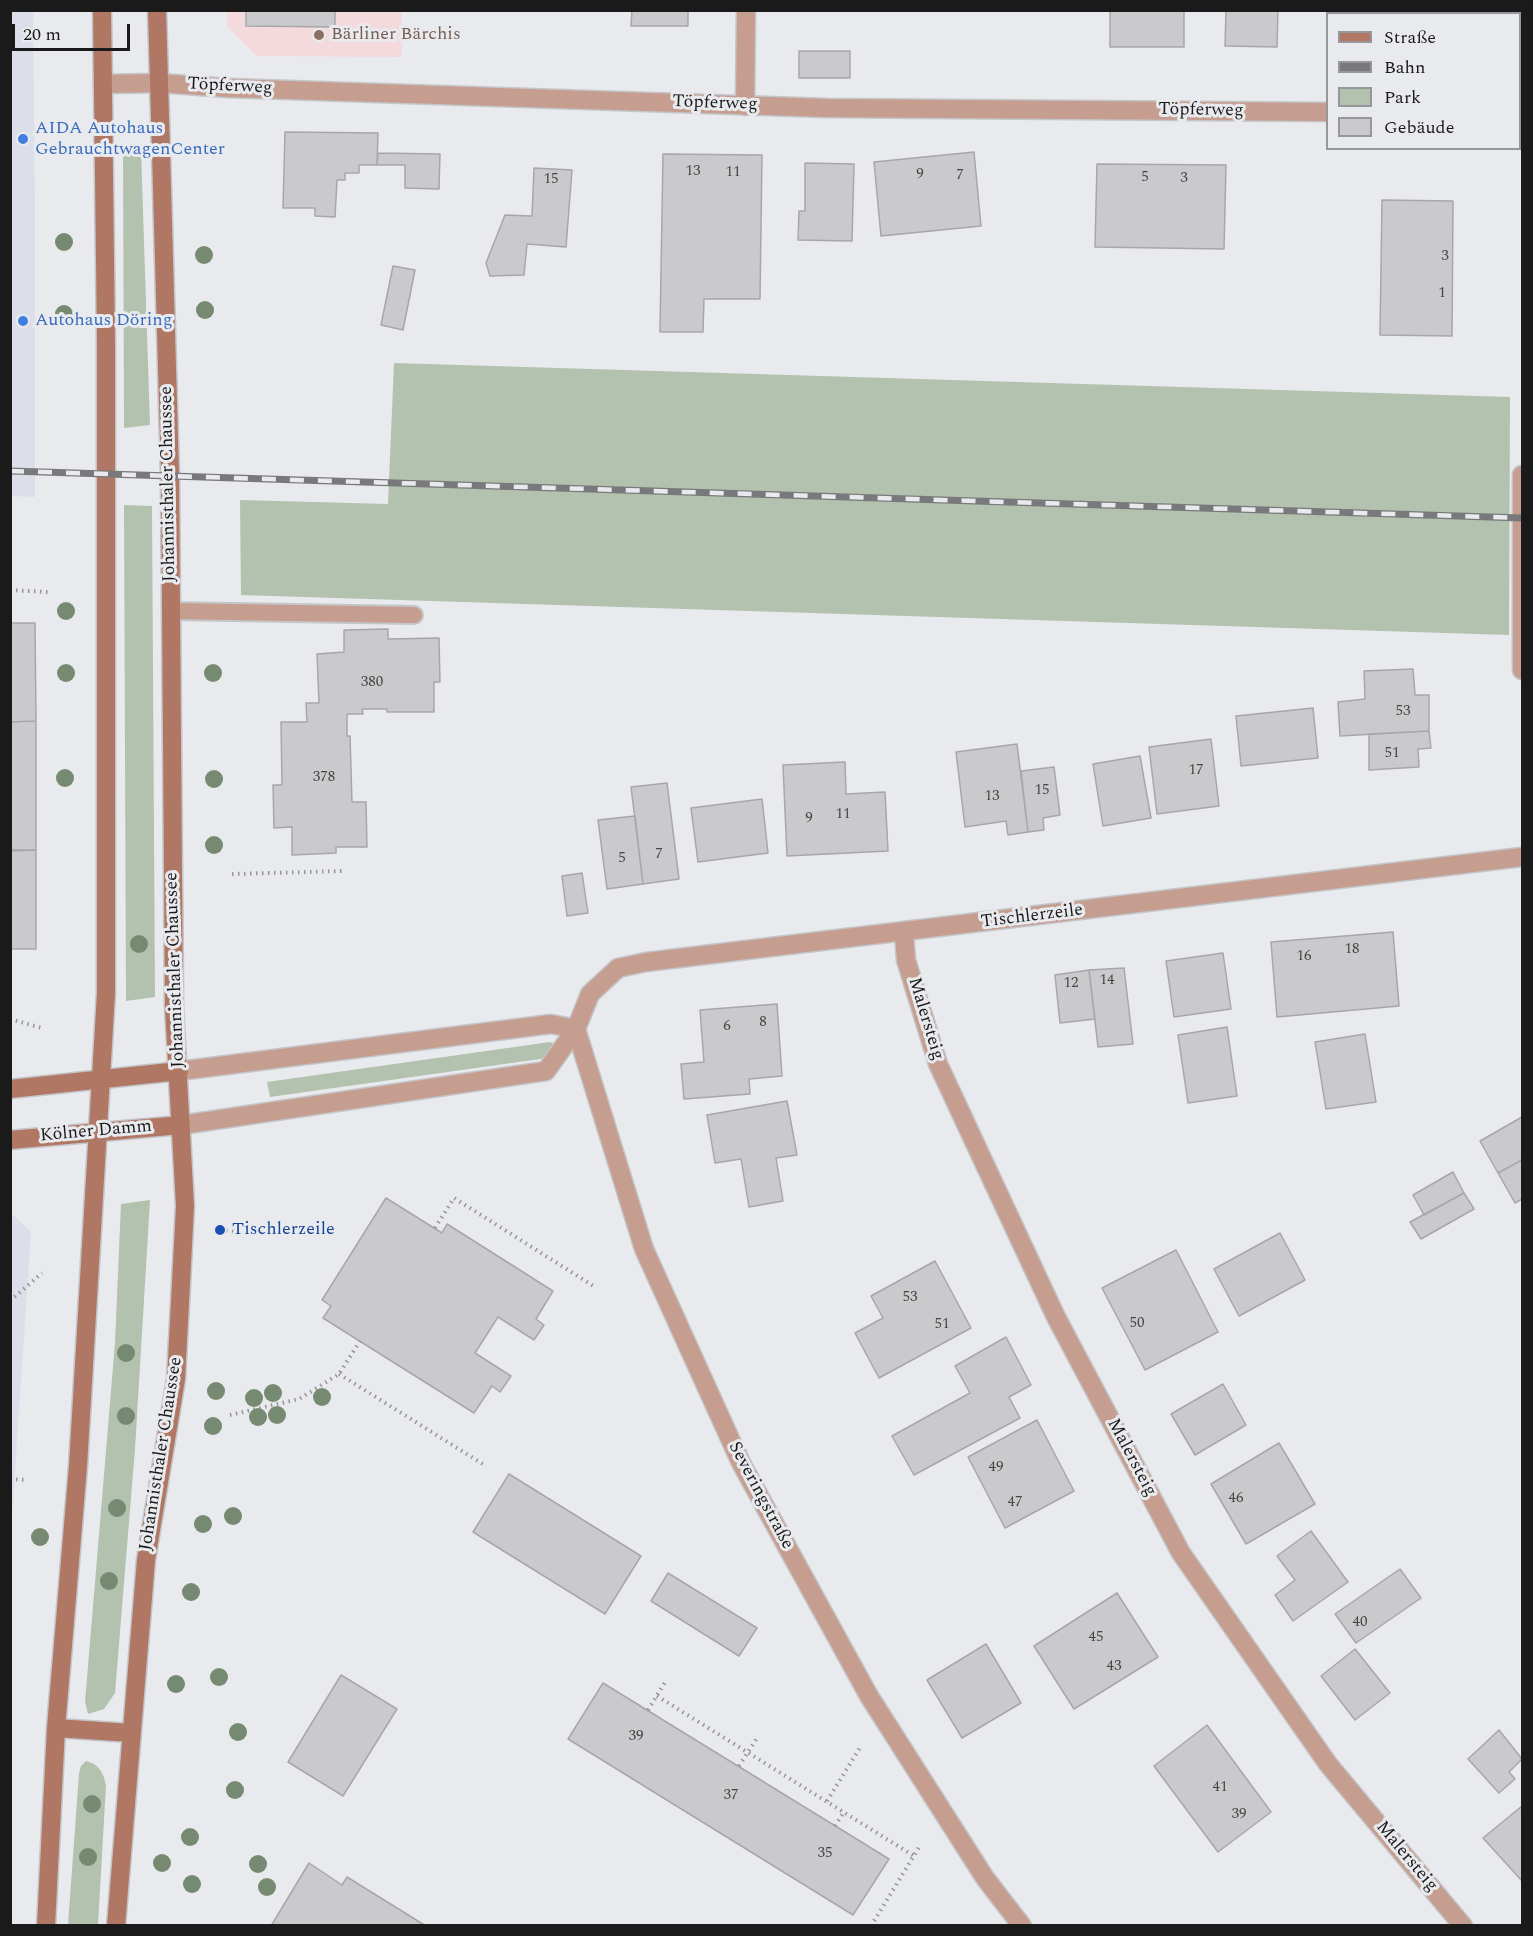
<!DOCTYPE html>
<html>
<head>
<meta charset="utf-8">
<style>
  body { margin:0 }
  #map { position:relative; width:1533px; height:1936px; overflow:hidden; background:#e9eaee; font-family:Spectral,serif }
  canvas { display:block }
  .frame { position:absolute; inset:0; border:12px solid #1a1a1b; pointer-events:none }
  .legend { position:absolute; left:1326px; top:12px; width:195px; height:138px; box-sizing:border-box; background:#e9eaee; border:2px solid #96979a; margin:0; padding:8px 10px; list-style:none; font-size:18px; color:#1a1a1b }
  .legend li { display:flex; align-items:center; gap:12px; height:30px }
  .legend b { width:30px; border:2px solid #96979a }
  .scale { position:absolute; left:12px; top:24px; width:118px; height:27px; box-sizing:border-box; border:3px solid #1a1a1b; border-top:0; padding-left:8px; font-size:18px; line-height:21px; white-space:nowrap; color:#1a1a1b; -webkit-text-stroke:4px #e9eaee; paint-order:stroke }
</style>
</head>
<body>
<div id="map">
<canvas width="1533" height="1936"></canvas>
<div class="frame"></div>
<ul class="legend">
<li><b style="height:8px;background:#b07864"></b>Straße</li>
<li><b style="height:8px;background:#79797c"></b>Bahn</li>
<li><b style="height:16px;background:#b2c2ae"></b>Park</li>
<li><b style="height:16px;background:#cac9cc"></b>Gebäude</li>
</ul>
<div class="scale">20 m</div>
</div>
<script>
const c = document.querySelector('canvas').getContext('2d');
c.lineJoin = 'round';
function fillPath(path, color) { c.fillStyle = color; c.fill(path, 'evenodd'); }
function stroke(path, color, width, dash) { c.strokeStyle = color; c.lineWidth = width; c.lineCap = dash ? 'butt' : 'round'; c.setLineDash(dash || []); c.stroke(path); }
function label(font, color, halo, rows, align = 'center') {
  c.font = font + ' Spectral,serif'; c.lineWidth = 6; c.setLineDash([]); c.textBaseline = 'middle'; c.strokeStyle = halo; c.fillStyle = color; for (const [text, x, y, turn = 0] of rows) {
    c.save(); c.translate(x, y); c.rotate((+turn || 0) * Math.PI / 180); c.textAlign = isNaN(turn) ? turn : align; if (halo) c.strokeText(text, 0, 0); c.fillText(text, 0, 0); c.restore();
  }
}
fillPath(new Path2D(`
  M33,10L35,199V497L10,496V11Z
  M11,1213L31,1232L11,1533Z`), '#dcdfe9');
fillPath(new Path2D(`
  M227,11H402V57L257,56L227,26Z`), '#f4d9dd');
fillPath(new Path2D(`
  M123,150H141L150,425L124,428Z
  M394,363L1510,397L1509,635L241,595L240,500L388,504Z
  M124,505L152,506L155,997L126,1001Z
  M550,1042L556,1045L547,1058L270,1097L267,1082Z
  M150,1200L135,1449L115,1693L104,1709L88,1714L85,1702L115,1343L121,1204Z
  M86,1761C100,1765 103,1772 106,1785L98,1925H68L79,1773L81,1766Z`), '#b2c2ae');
const building = new Path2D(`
  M246,10H335V27L246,26Z
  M632,10H688V26H631Z
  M1110,10H1184V47H1110Z
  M1226,10H1278L1277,47L1225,46Z
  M1431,10H1514V14H1431Z
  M799,51H850V78H799Z
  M285,132L378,133L377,165H359V173H345V180H337L335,217L315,216V208H283Z
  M974,152L981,226L881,236L874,162Z
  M378,153L440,154L439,189L405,188V165H377Z
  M663,154L762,155L760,299H704L703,332H660Z
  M805,163L854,164L852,241L798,240L799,211H805Z
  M1097,164L1226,165L1224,249L1095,247Z
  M534,168L572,170L566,247L527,244L524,275L490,276L486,263L505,215L532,216Z
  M1382,200L1453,201L1452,336L1380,335Z
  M393,266L415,270L403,330L381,325Z
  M10,623H35L36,721L10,722Z
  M388,629V639L439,638L440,682H434V712H387V709H362L363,714H347V736H350L352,802H366L367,847H336V853L292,855V827L274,828L273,785H282L281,722H307L306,703H319L317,654L344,652V630Z
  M1413,669L1415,695H1429V731L1340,736L1338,702L1365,699L1364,671Z
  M1313,708L1318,758L1241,766L1236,716Z
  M36,721V850H10V722Z
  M1429,731L1431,748L1418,749L1419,767L1369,770V734Z
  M1211,739L1219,806L1157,814L1149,747Z
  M1017,744L1028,832L1008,835L1006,821L965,827L956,752Z
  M1140,756L1151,818L1103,826L1093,764Z
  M845,762L846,794L885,792L888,851L787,856L783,765Z
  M1054,767L1060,815L1043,818L1044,830L1028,832L1021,771Z
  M667,783L679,879L643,884L631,787Z
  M762,799L768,853L698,862L691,808Z
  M635,816L643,884L607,889L598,820Z
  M36,850V949H10V851Z
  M582,873L588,913L567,916L562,876Z
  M1393,932L1399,1006L1277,1017L1271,942Z
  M1223,953L1231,1009L1174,1017L1166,961Z
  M1124,968L1133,1044L1098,1047L1089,970Z
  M1089,970L1095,1019L1060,1023L1055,975Z
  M777,1004L782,1076L749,1079L750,1094L684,1099L681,1064L704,1062L700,1010Z
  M1227,1027L1237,1096L1188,1103L1178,1035Z
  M1365,1034L1376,1102L1326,1109L1315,1042Z
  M787,1101L797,1155L776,1158L783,1201L749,1207L741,1159L715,1163L707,1115Z
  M1522,1117V1160L1498,1173L1480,1141Z
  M1522,1160V1199L1515,1203L1498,1173Z
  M1453,1172L1464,1193L1424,1215L1413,1195Z
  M1464,1193L1474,1209L1421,1239L1410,1222Z
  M386,1198L442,1233L447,1224L553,1291L536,1319L544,1325L534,1340L498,1317L475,1353L511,1376L500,1392L492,1386L474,1413L323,1318L331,1306L322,1300Z
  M1280,1233L1305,1280L1239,1316L1214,1269Z
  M1176,1250L1218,1332L1145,1370L1102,1288Z
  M935,1261L971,1328L879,1378L855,1333L883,1318L871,1296Z
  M1006,1337L1031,1385L1009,1397L1020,1418L914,1475L892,1436L970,1393L955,1366Z
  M1223,1384L1246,1425L1195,1455L1171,1414Z
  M1037,1420L1074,1491L1005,1528L968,1457Z
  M1279,1443L1315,1504L1246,1544L1211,1484Z
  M509,1474L641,1556L605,1614L473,1532Z
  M1311,1531L1348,1582L1293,1621L1275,1595L1295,1580L1277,1556Z
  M1400,1569L1421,1598L1356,1643L1335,1614Z
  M668,1573L757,1628L739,1656L651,1601Z
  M1117,1593L1158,1657L1074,1709L1034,1646Z
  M986,1644L1021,1703L962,1738L927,1680Z
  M1355,1649L1390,1693L1355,1720L1321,1676Z
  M341,1675L397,1709L343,1796L288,1762Z
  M603,1683L889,1859L853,1915L568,1739Z
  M1207,1725L1271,1812L1218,1852L1154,1766Z
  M1499,1730L1522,1759L1509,1772L1515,1779L1499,1793L1468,1759Z
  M1522,1806V1881L1483,1838Z
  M309,1863L342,1885L347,1877L426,1926H271Z`);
fillPath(building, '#cac9cc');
stroke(building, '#a8a6a9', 1.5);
const lane = new Path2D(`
  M171,611L414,615`);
const street = new Path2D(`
  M103,84L159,83L228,88L827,108L1328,112
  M745,106L746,10
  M1520,114H1522
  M1522,475V670
  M904,933L906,960L938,1064L1056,1317L1181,1553L1328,1764L1463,1926
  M576,1029L644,1249L741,1463L869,1696L985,1878L1022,1926
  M179,1071L551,1024L576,1029
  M181,1125L546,1071L576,1029L590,994L618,968L646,962L1522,857`);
const secondary = new Path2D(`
  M10,1089L179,1071
  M10,1140L181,1125
  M56,1728L131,1733
  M46,1926L56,1728L78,1466L106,993V343L102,10
  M116,1926L146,1560L176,1379L185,1206L174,1007L170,474L157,10`);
stroke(lane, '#c4c5c8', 20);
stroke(street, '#c4c5c8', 21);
stroke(secondary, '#c4c5c8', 21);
stroke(new Path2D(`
  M10,590L48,592
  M232,874L342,871
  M10,1019L42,1028
  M435,1228L454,1198L595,1287
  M220,1230L241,1232
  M10,1301L42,1273
  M339,1374L486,1466
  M230,1415L299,1399L339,1374L360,1341
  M10,1479L26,1480
  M657,1696L914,1856
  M648,1710L665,1682
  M739,1766L757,1738
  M827,1801L861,1746
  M835,1826L844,1812
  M871,1926L921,1844`), '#969699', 4, [1.5, 4.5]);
stroke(lane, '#c59e90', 16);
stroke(street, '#c59e90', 18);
stroke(secondary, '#b07864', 18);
const rail = new Path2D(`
  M10,471L1522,518`);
stroke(rail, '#79797c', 7);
stroke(rail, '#e9eaee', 4.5, [14]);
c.fillStyle = '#768971';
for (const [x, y] of [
  [64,242],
  [204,255],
  [205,310],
  [64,314],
  [66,611],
  [66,673],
  [213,673],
  [65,778],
  [214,779],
  [214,845],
  [139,944],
  [126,1353],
  [216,1391],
  [273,1393],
  [322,1397],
  [254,1398],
  [277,1415],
  [126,1416],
  [258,1417],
  [213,1426],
  [117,1508],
  [233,1516],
  [203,1524],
  [40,1537],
  [109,1581],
  [191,1592],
  [219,1677],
  [176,1684],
  [238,1732],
  [235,1790],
  [92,1804],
  [190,1837],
  [88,1857],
  [162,1863],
  [258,1864],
  [192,1884],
  [267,1887]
]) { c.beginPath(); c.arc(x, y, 9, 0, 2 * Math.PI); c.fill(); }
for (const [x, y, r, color] of [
  [319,35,6,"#8d6e63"],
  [23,139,6,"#3f7fe0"],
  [23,321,6,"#3f7fe0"],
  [220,1230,6,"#1a4fb4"]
]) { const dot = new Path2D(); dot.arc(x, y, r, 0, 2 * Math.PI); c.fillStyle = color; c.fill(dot); stroke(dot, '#e9eaee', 2); }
label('15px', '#464647', null, [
  ["13",693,172],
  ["11",733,173],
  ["9",920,175],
  ["7",960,176],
  ["5",1145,178],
  ["3",1184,179],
  ["15",551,180],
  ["3",1445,257],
  ["1",1442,294],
  ["380",372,683],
  ["53",1403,712],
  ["51",1392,754],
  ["17",1196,771],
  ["378",324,778],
  ["15",1042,791],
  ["13",992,797],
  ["11",843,815],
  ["9",809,819],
  ["7",659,855],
  ["5",622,859],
  ["18",1352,950],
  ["16",1304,957],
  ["14",1107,981],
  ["12",1071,984],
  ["8",763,1023],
  ["6",727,1027],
  ["53",910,1298],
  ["50",1137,1324],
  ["51",942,1325],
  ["49",996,1468],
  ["46",1236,1499],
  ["47",1015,1503],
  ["40",1360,1623],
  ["45",1096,1638],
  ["43",1114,1667],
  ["39",636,1737],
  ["41",1220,1788],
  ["37",731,1796],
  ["39",1239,1815],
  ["35",825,1854]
]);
label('18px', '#785e54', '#e9eaee', [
  ["Bärliner Bärchis",331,35]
], 'left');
label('18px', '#1a1a1b', '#e9eaee', [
  ["Töpferweg",230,87,3],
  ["Töpferweg",715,104,2],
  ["Töpferweg",1201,111,1],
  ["Johannisthaler Chaussee",169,484,-91],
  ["Tischlerzeile",1032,917,-7],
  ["Johannisthaler Chaussee",176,970,-92],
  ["Malersteig",925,1019,73],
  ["Kölner Damm",96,1132,-5],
  ["Johannisthaler Chaussee",162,1454,-81],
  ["Malersteig",1131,1458,62],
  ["Severingstraße",760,1496,62],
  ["Malersteig",1406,1857,50]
]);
label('18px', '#366cbe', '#e9eaee', [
  ["AIDA Autohaus",35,129],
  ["GebrauchtwagenCenter",35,150],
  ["Autohaus Döring",35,321]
], 'left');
label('18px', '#164399', '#e9eaee', [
  ["Tischlerzeile",232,1230]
], 'left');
</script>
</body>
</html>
